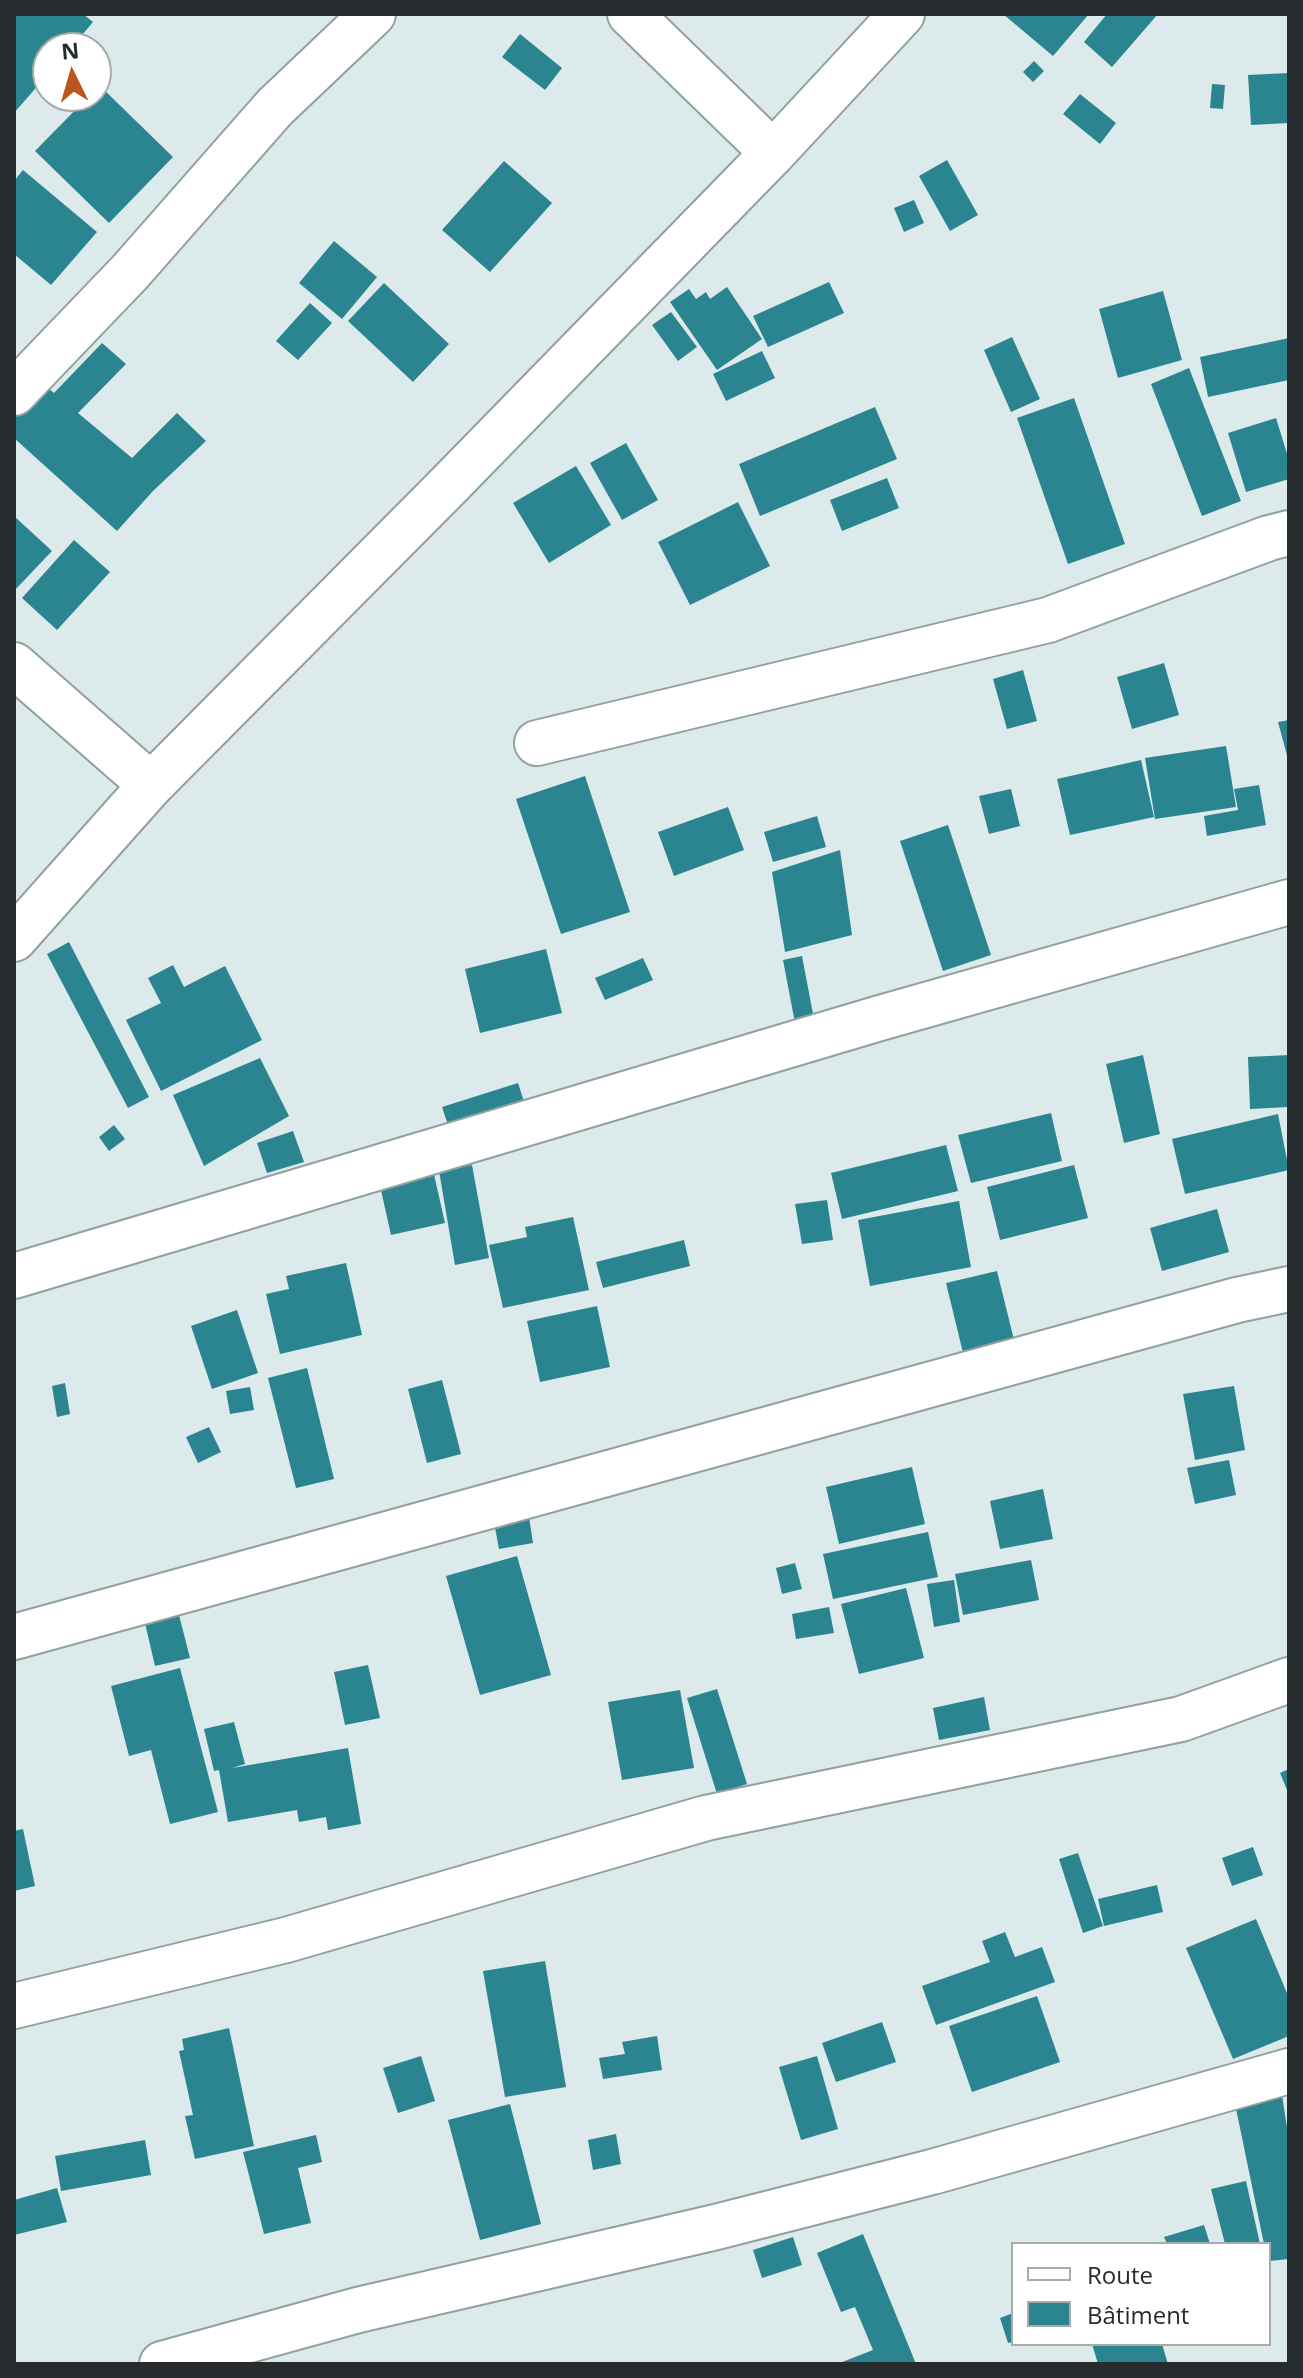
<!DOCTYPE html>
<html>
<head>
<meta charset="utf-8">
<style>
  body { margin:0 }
  #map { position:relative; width:1303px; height:2378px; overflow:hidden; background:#dceaec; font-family:"Open Sans",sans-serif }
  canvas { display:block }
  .frame { position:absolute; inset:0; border:16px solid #262c2d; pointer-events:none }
  .legend { position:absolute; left:1011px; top:2242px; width:260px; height:104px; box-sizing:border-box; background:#fff; border:2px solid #a8abab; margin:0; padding:10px 14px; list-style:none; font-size:24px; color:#262c2d }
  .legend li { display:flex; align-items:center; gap:16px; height:40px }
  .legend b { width:40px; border:2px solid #a8abab }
  .north { position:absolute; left:32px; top:32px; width:80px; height:80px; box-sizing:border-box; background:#fff; border:2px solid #a8abab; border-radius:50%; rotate:355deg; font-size:22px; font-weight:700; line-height:32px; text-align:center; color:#262c2d }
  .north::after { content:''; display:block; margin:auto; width:28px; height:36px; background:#ba571f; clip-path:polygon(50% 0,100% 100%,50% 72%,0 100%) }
</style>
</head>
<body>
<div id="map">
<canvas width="1303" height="2378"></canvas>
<div class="frame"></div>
<ul class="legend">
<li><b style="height:10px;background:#fff"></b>Route</li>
<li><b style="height:22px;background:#2a8590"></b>Bâtiment</li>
</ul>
<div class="north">N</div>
</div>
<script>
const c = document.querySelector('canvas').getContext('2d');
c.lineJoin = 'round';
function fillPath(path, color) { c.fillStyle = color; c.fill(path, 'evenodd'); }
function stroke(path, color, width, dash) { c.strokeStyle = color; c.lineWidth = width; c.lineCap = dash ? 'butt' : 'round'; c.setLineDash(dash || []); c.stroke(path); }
fillPath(new Path2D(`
  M14,14H83L93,22L71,48H48V74L14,113Z
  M1003,14H1089L1053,56Z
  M1107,14H1158L1112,67L1084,42Z
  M520,34L562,68L545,90L502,57Z
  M1034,61L1044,71L1033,82L1023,72Z
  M1289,73V123L1251,125L1248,75Z
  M1212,84L1225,85L1223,109L1210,108Z
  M99,85L173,157L109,223L35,151L89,96H96V89Z
  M1080,94L1116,123L1100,144L1063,114Z
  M947,160L978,215L950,231L919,176Z
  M504,161L552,203L490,272L442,230Z
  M23,170L97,232L51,285L14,254V181Z
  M914,200L924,223L904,232L894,208Z
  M334,241L377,277L342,319L299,283Z
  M829,282L844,313L768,347L753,316Z
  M384,283L449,344L413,382L348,321Z
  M727,287L762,339L717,370L670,302L689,289L696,299L706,292L710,299Z
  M1163,291L1182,360L1118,378L1099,309Z
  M310,303L332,323L298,360L276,341Z
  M671,312L697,347L678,361L652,325Z
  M1012,337L1040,399L1011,412L984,350Z
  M1289,338V380L1208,397L1200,357Z
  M102,343L126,364L78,413L132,458L177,413L206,441L153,491L117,531L14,438V415L41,382L54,393Z
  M762,351L775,378L726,401L713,374Z
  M1189,368L1241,501L1202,516L1151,384Z
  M1074,398L1125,544L1068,564L1017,418Z
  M875,407L897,459L760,516L739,464Z
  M1276,418L1289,460V479L1246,492L1228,433Z
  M626,443L658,500L622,520L590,463Z
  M576,466L611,525L549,563L513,503Z
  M887,478L899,508L842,531L830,500Z
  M738,502L770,566L690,605L658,542Z
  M14,516L52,551L14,591Z
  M74,540L110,572L57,630L22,598Z
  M1164,663L1179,715L1132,729L1117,677Z
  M1023,670L1037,721L1007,729L993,679Z
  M1289,720V759H1288L1278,722Z
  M1226,746L1236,807L1155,819L1145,758Z
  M1141,760L1154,817L1070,835L1057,779Z
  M585,776L630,912L561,934L516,799Z
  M1259,785L1266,825L1207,836L1204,816L1238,810L1234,789Z
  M1011,789L1020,826L989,834L979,796Z
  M728,807L744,850L674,876L658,832Z
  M817,816L826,847L773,862L764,832Z
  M948,825L991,955L943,971L900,841Z
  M840,850L852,935L785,952L772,872Z
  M69,942L149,1097L128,1108L47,954Z
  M546,949L562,1013L480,1033L465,969Z
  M802,956L814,1019L795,1023L783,960Z
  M643,958L653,980L605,1000L595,978Z
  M173,965L184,987L225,966L262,1040L161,1091L126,1020L161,1003L148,978Z
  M1143,1055L1160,1134L1124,1143L1106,1064Z
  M1289,1055V1107L1250,1109L1248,1057Z
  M260,1058L289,1116L204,1166L173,1095Z
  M518,1083L528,1114L452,1137L442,1107Z
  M1051,1113L1062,1161L971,1183L958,1135Z
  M1278,1114L1289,1170L1185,1194L1172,1139Z
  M114,1125L125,1139L109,1151L99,1137Z
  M293,1131L304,1162L267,1173L257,1143Z
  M946,1145L958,1191L842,1219L831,1173Z
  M472,1165L489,1258L455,1265L439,1171Z
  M1074,1165L1088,1218L1000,1240L987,1187Z
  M433,1170L445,1223L391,1235L379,1181Z
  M827,1200L833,1240L802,1244L795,1204Z
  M959,1201L971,1267L870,1286L858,1220Z
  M1217,1209L1229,1252L1162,1271L1150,1228Z
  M573,1217L589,1290L503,1308L489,1245L527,1237L525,1227Z
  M684,1240L690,1266L603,1288L596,1262Z
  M346,1263L362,1335L280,1354L266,1294L289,1289L286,1276Z
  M997,1271L1016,1348L965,1361L946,1283Z
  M597,1306L610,1367L540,1382L527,1321Z
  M237,1310L258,1373L212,1389L191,1326Z
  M307,1368L334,1479L296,1488L268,1378Z
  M442,1380L461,1454L427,1463L408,1389Z
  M65,1383L70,1414L57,1417L52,1386Z
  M1234,1386L1245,1450L1195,1460L1183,1394Z
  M250,1387L254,1410L230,1414L226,1391Z
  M209,1427L221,1452L198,1463L186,1437Z
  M1229,1460L1236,1495L1195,1504L1187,1468Z
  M912,1467L925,1524L839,1544L826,1487Z
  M1043,1489L1053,1539L1000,1549L990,1501Z
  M529,1517L533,1543L499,1549L494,1522Z
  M928,1532L938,1577L833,1599L823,1554Z
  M517,1556L551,1675L480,1695L446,1576Z
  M1031,1560L1039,1600L963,1615L955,1574Z
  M795,1563L802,1589L782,1594L776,1568Z
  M954,1580L960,1622L934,1627L927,1584Z
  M906,1588L924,1658L859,1674L841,1604Z
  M829,1607L834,1633L796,1639L792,1614Z
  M179,1615L190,1658L155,1666L145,1623Z
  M368,1665L380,1718L345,1725L334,1672Z
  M180,1668L218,1812L170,1824L151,1750L129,1756L111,1686Z
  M717,1689L747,1784L717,1794L687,1698Z
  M680,1690L694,1768L622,1780L608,1702Z
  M984,1697L990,1730L939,1740L933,1708Z
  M234,1722L245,1764L232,1768L348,1748L361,1824L328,1830L326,1817L299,1822L297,1810L228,1822L219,1770L214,1771L204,1729Z
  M1289,1769V1795L1280,1773Z
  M23,1829L35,1886L14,1891V1831Z
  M1253,1847L1263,1875L1232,1886L1222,1858Z
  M1078,1853L1103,1926L1083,1933L1059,1859Z
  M1157,1885L1163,1912L1104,1926L1098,1899Z
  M1256,1919L1289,1998V2036L1233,2059L1186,1948Z
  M1005,1932L1015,1957L1042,1947L1055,1982L936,2025L922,1986L990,1962L982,1941Z
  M545,1961L566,2087L505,2097L483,1971Z
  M1037,1996L1060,2062L972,2092L949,2026Z
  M882,2022L896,2062L836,2082L822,2043Z
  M229,2028L254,2146L195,2159L185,2116L193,2115L179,2051L184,2050L182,2039Z
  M657,2036L662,2070L603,2079L599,2058L625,2054L622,2042Z
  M421,2056L435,2101L398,2113L383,2068Z
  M817,2056L838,2129L801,2140L779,2067Z
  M1282,2095L1289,2140V2259L1269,2261V2244H1264L1234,2099Z
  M510,2104L541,2224L480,2240L448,2120Z
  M616,2134L621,2164L593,2170L588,2140Z
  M316,2135L322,2162L298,2168L311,2223L264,2234L243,2152Z
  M145,2140L151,2175L61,2191L55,2156Z
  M1246,2181L1260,2244H1225L1211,2189Z
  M57,2188L67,2222L14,2235V2200Z
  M1204,2225L1210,2244H1167L1164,2237Z
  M863,2234L916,2364H837L873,2350L855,2307L841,2312L817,2253Z
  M793,2237L802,2265L762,2278L753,2250Z
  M1013,2313V2342L1008,2343L1000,2318Z
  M1092,2344H1162L1168,2364H1098Z`), '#2a8590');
const minor = new Path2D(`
  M630,14L773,153
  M14,393L130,272L275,107L373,14
  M14,665L151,785
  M537,743L1048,620L1269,538L1289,533
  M14,939L151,785L450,484L773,153L902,14
  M14,1276L880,1018L1289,902
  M14,1637L1237,1300L1289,1289
  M14,2006L286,1940L706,1818L1181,1719L1289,1680
  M162,2364L358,2310L716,2227L932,2172L1289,2071`);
stroke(minor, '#92a0a1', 48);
stroke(minor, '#fff', 44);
</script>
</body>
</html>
